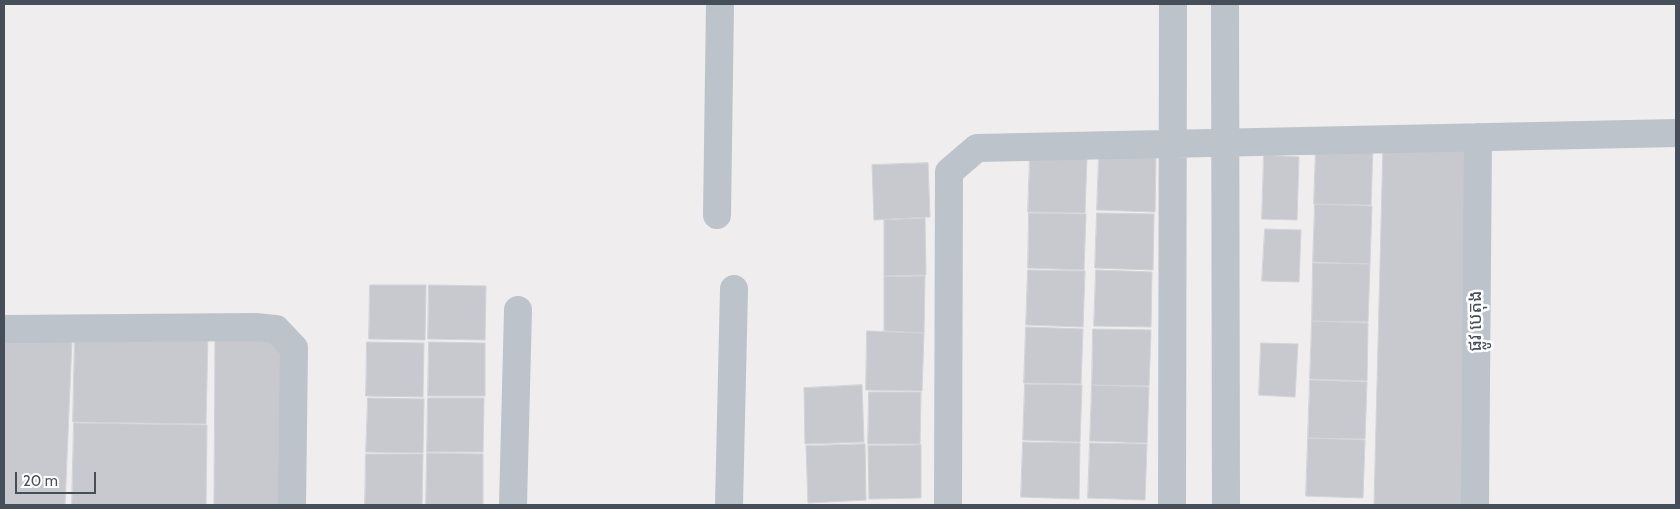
<!DOCTYPE html>
<html>
<head>
<meta charset="utf-8">
<style>
  body { margin:0 }
  #map { position:relative; width:1680px; height:509px; overflow:hidden; background:#efeded; font-family:Cabin,sans-serif }
  canvas { display:block }
  .frame { position:absolute; inset:0; border:5px solid #464f59; pointer-events:none }
  .scale { position:absolute; left:15px; top:472px; width:81px; height:22px; box-sizing:border-box; border:2px solid #464f59; border-top:0; padding-left:6px; font-size:15px; line-height:18px; white-space:nowrap; color:#464f59; -webkit-text-stroke:4px #fff; paint-order:stroke }
</style>
</head>
<body>
<div id="map">
<canvas width="1680" height="509"></canvas>
<div class="frame"></div>
<div class="scale">20 m</div>
</div>
<script>
const c = document.querySelector('canvas').getContext('2d');
c.lineJoin = 'round';
function fillPath(path, color) { c.fillStyle = color; c.fill(path, 'evenodd'); }
function stroke(path, color, width, dash) { c.strokeStyle = color; c.lineWidth = width; c.lineCap = dash ? 'butt' : 'round'; c.setLineDash(dash || []); c.stroke(path); }
function label(font, color, halo, rows, align = 'center') {
  c.font = font + ' Cabin,"Noto Sans Khmer",sans-serif'; c.lineWidth = 5; c.setLineDash([]); c.textBaseline = 'middle'; c.strokeStyle = halo; c.fillStyle = color; for (const [text, x, y, turn = 0] of rows) {
    c.save(); c.translate(x, y); c.rotate((+turn || 0) * Math.PI / 180); c.textAlign = isNaN(turn) ? turn : align; if (halo) c.strokeText(text, 0, 0); c.fillText(text, 0, 0); c.restore();
  }
}
const building = new Path2D(`
  M1473,145L1469,505H1374L1383,146Z
  M1316,146L1373,147L1371,205L1314,204Z
  M1099,155L1156,156L1155,212L1097,210Z
  M1264,155L1299,157L1297,220L1262,219Z
  M1030,156L1087,157L1085,213L1028,212Z
  M928,163L930,217L874,220L872,165Z
  M1315,204L1372,206L1370,264L1313,262Z
  M1029,213L1086,214L1084,270L1028,268Z
  M1097,213L1154,214L1153,270L1095,268Z
  M925,218L926,275L884,276V220Z
  M1265,229L1301,230L1299,282L1262,281Z
  M1313,263L1370,264L1368,322L1312,321Z
  M1028,270L1085,271L1083,327L1026,325Z
  M1096,270L1152,272L1151,327L1094,326Z
  M925,276L924,333L884,331V277Z
  M370,285H426L425,340L369,339Z
  M429,285L486,286L485,340L428,339Z
  M1312,321L1368,323L1367,381L1310,379Z
  M1026,327L1083,329L1081,384L1024,383Z
  M1093,329L1151,330L1149,386L1092,385Z
  M867,331L924,333L922,391L866,390Z
  M75,332L208,333L206,424L73,422Z
  M4,336L72,339L65,505H4Z
  M276,337L282,346V505H214L215,338Z
  M367,342L424,343L423,397L366,396Z
  M429,342L485,343V396H428Z
  M1261,343L1298,344L1295,397L1259,395Z
  M1310,380L1367,382L1365,439L1308,438Z
  M1025,384L1082,385L1080,442L1023,440Z
  M862,385L864,442L805,444L804,388Z
  M1092,385L1149,387L1147,443L1090,441Z
  M869,392H921L920,444H868Z
  M368,398L424,399L423,453L366,452Z
  M428,398H484L483,452H427Z
  M74,423L207,425L206,505H72Z
  M1308,438L1365,440L1363,498L1306,496Z
  M1023,442L1080,443L1079,499L1021,497Z
  M1090,443L1147,444L1145,500L1088,498Z
  M865,444L866,500L808,503L806,446Z
  M921,445V498L869,499L868,446Z
  M427,453L483,454V505H426Z
  M366,454H423L422,505H365Z`);
fillPath(building, '#c7c9cf');
stroke(building, '#d1d3d8', 1);
stroke(new Path2D(`
  M1225,4L1226,505
  M717,215L720,4
  M4,329L255,327L276,329L294,348L292,505
  M513,505L518,310
  M729,505L734,289
  M948,505L949,172L977,148L1676,133
  M1172,505L1173,4
  M1475,505L1478,137`), '#bcc3cb', 28);
label('18px', '#464f59', '#fff', [
  ["ផ្លូវ បេតុង",1476,321,-90]
]);
</script>
</body>
</html>
